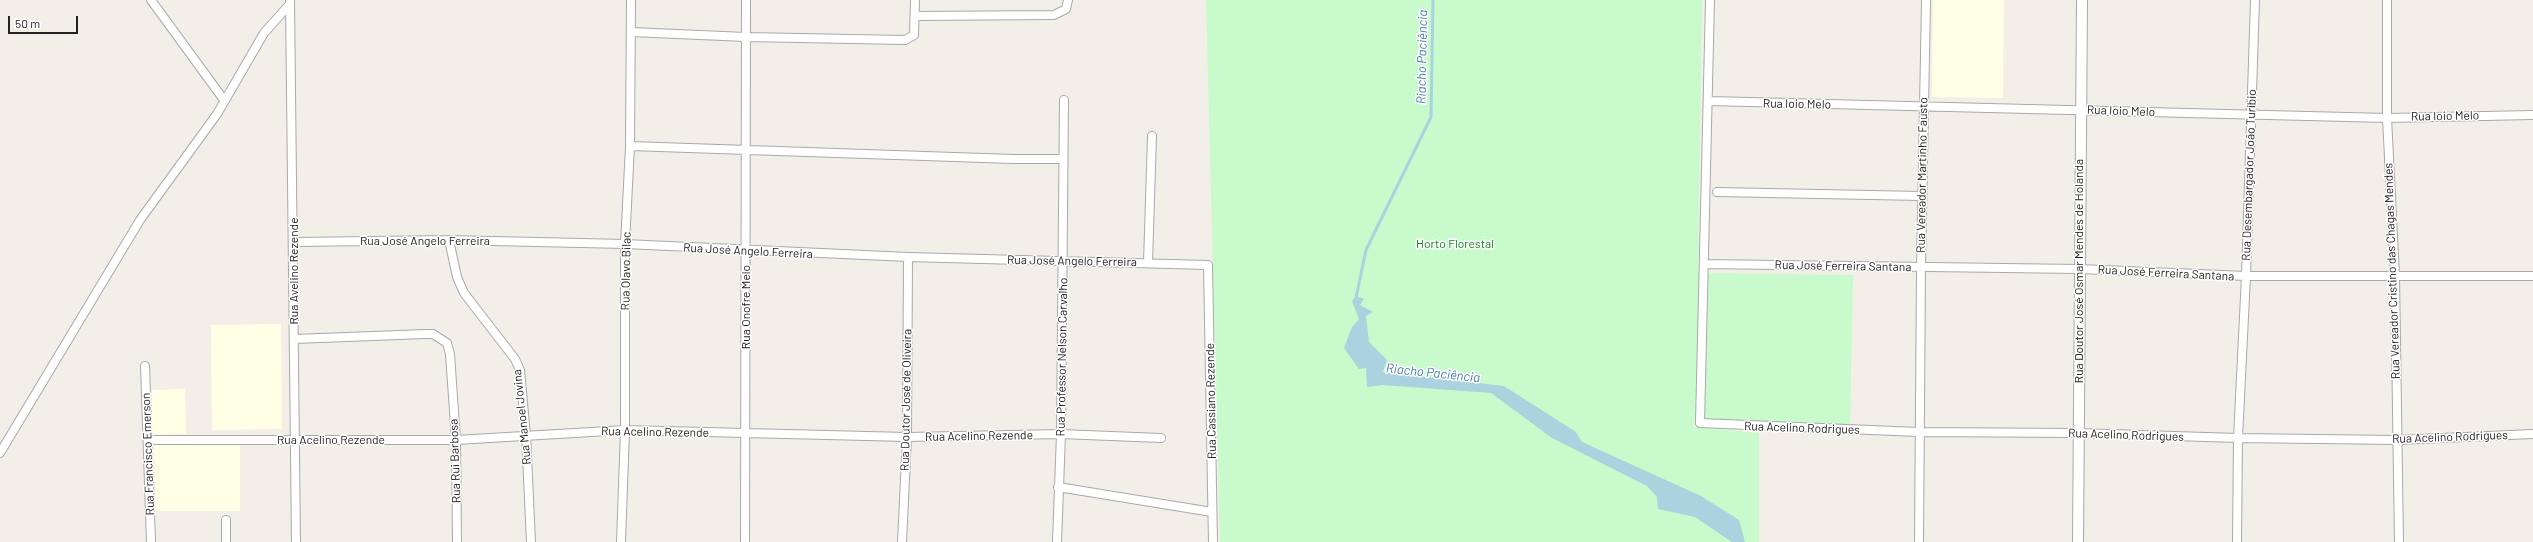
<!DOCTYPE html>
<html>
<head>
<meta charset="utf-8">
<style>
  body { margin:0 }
  #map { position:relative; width:2533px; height:542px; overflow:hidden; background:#f2efe9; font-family:Barlow,sans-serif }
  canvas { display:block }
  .scale { position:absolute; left:8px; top:16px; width:70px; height:18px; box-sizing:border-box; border:2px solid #222; border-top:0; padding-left:5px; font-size:12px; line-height:14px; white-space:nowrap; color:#222; -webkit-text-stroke:3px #fff; paint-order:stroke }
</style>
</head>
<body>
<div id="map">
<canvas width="2533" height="542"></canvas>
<div class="scale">50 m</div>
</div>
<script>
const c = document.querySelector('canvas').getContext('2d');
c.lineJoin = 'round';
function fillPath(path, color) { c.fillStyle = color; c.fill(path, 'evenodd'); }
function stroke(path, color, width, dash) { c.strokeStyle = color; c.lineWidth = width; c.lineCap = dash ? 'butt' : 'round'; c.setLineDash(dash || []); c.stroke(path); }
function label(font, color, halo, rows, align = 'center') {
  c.font = font + ' Barlow,sans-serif'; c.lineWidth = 3; c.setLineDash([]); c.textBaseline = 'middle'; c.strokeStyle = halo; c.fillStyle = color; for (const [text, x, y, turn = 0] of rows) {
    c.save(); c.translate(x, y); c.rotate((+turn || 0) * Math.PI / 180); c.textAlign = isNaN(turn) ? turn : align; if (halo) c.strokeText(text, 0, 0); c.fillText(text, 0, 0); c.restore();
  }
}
fillPath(new Path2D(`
  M1933,0H2004L2003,98L1932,97Z
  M281,324L282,429L212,430L211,325Z
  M185,389L186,434L152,435V390Z
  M154,445H240V511H155Z`), '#ffffe5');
fillPath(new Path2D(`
  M1206,0H1702L1698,273L1853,275L1850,429L1694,420V427L1759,433V542H1220Z`), '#c8facc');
fillPath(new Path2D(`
  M1356,296L1364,299L1360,305L1373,312L1366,316L1369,342L1387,360L1383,372L1504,386L1576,432L1582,442L1701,496L1739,520L1745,542H1732L1695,517L1658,509L1657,497L1647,486L1552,438L1491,393L1382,385L1367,387L1366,368L1359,369L1344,348L1352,327L1359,319L1352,301Z`), '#aad3df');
stroke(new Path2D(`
  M1356,298L1366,250L1431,117L1433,0`), '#aad3df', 3);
const minor = new Path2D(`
  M151,0L224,100
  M290,0L296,542
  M1710,0L1700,423L1919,432L2078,433L2238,438L2397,440L2533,434
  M2387,0V118L2395,276L2399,542
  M915,16L1054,15L1066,9L1068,0
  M631,32L746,37L905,40L914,35L915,0
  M1709,101L2387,118L2533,115
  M630,146L1013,159H1063
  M1717,192L1922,196
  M449,240L457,277L464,293L515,359L520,370L526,435L531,542
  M294,242L449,240L625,244L908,257L1208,265L1213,542
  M1148,263L1152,136
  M1704,264L2079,269L2246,276H2533
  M294,339L425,334H433L447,343L450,354L456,440L457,542
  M145,366L151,542
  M149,440H456L625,430L907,437L1061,434L1161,438
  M0,453L140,220L217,114L264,33L290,4
  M1058,487L1212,512
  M226,520V542
  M621,542L625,430V244L630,146L631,0
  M745,542L746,0
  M902,542L907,437L908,257
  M1057,542L1061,434L1064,100
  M1919,542L1921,268L1926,0
  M2237,542L2238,438L2246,276L2255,0`);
const tertiary = new Path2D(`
  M2078,542L2082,0`);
stroke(minor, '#a9a9a9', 10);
stroke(tertiary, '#a9a9a9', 12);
stroke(minor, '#fff', 8);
stroke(tertiary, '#fff', 10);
label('12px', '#222', '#fff', [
  ["Rua Ioio Melo",1797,104,1],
  ["Rua Ioio Melo",2121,111,2],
  ["Rua Ioio Melo",2445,116,-1],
  ["Rua Vereador Martinho Fausto",1922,175,-89],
  ["Rua Desembargador João Turíbio",2249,175,-88],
  ["Rua José Angelo Ferreira",425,241],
  ["Rua José Angelo Ferreira",748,251,3],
  ["Rua José Angelo Ferreira",1072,261,1],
  ["Rua José Ferreira Santana",1843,266,1],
  ["Rua Avelino Rezende",294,271,-90],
  ["Rua Olavo Bilac",626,271,-89],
  ["Rua Doutor José Osmar Mendes de Holanda",2079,271,-90],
  ["Rua Vereador Cristino das Chagas Mendes",2392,271,-92],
  ["Rua José Ferreira Santana",2166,273,3],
  ["Rua Onofre Melo",746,307,-90],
  ["Rua Professor Nelson Carvalho",1062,357,-89],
  ["Rua Doutor José de Oliveira",906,400,-89],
  ["Rua Cassiano Rezende",1211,401,-91],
  ["Rua Manoel Jovina",522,417,-96],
  ["Rua Acelino Rodrigues",1802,428,2],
  ["Rua Acelino Rezende",655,432,1],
  ["Rua Acelino Rodrigues",2126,435,2],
  ["Rua Acelino Rezende",979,436,-1],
  ["Rua Acelino Rodrigues",2450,437,-2],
  ["Rua Acelino Rezende",331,440],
  ["Rua Francisco Emerson",148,454,-92],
  ["Rua Rui Barbosa",455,461,-92]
]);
label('12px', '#0c8416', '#fff', [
  ["Horto Florestal",1455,244]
]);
label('italic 13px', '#4a7aab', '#fff', [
  ["Riacho Paciência",1422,57,-89],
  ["Riacho Paciência",1433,373,6]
]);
</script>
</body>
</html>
